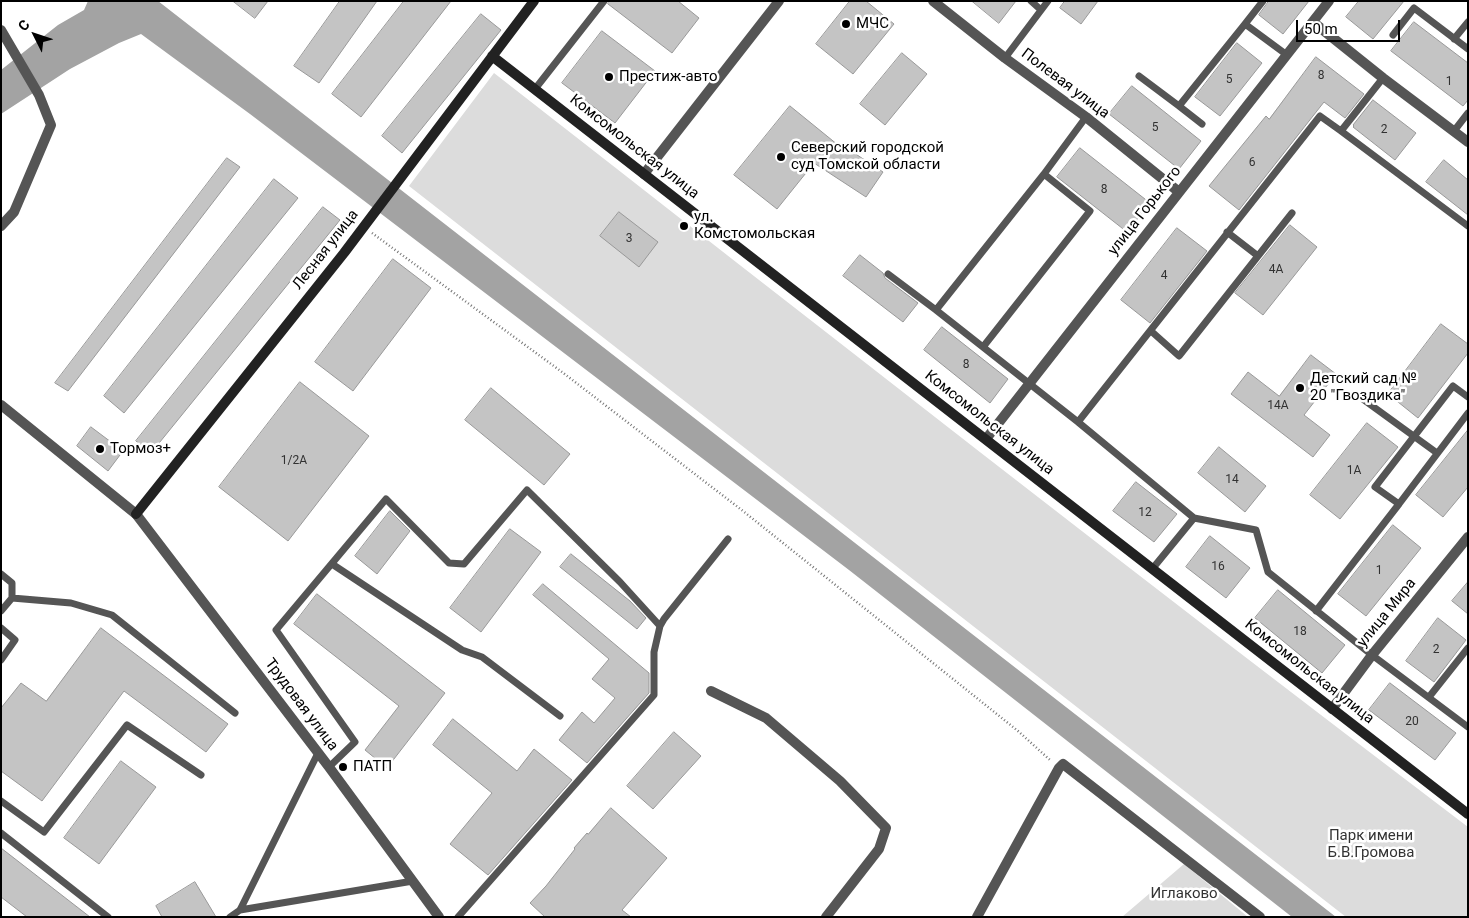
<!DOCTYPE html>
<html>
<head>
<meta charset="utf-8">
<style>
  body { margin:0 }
  #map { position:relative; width:1469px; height:918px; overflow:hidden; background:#fff; font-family:Roboto,sans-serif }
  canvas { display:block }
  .frame { position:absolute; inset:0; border:2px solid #000; pointer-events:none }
  .north { position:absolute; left:10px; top:10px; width:50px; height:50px; -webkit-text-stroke:4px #fff; paint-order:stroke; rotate:311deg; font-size:14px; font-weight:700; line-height:20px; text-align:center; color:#000 }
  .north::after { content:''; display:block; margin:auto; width:18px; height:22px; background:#000; clip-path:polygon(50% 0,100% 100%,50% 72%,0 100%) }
  .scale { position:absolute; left:1296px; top:20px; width:104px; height:22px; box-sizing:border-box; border:2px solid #000; border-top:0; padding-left:6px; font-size:15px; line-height:18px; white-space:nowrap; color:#000; -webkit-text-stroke:4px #fff; paint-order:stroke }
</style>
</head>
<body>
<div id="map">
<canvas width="1469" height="918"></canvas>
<div class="frame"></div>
<div class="north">С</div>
<div class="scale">50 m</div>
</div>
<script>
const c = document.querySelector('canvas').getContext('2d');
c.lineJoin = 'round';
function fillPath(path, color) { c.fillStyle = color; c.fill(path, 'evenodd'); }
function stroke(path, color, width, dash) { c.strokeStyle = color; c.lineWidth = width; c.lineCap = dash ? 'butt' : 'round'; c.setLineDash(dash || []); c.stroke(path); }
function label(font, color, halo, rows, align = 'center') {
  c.font = font + ' Roboto,sans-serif'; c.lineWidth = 5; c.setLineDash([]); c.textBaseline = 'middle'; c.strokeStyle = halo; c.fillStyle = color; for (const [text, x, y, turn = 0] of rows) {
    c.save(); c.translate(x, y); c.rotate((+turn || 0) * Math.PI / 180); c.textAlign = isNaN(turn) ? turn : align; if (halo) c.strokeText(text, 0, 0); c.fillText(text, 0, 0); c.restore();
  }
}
fillPath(new Path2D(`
  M494,73C818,326 1141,579 1468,827V917H1346L409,186Z
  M1184,864L1248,917H1122Z`), '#dcdcdc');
fillPath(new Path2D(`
  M88,1H158L1336,917H1292L849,570L250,114L141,34L119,43L70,69L1,114V70L58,25L84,10Z`), '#a3a3a3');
const building = new Path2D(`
  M233,1H268L255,18Z
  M340,1H377L319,83L294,66Z
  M404,1H451L361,117L332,94Z
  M609,1H678L699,18L672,53L608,4Z
  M850,1H866L894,24L853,74L816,44Z
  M972,1H1016L999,23Z
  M1065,1H1098L1081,24L1060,8Z
  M1269,1H1309L1283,34L1259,15Z
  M1359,1H1404L1373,39L1346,17Z
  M481,14L501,30L402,153L382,136Z
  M1414,22L1468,63V100L1463,106L1391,51Z
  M602,31L655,71L615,123L562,83Z
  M1237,43L1262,63L1220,116L1195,97Z
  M902,53L927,74L885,125L860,104Z
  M1316,57L1364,94L1345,118L1324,102L1239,210L1209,186L1266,116L1269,119Z
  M1132,86L1201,141L1179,169L1109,114Z
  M1373,100L1416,133L1395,160L1353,127L1354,126L1353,125L1372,101Z
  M790,106L838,145L839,143L883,172L866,197L814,163L777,209L734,175Z
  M1080,148L1150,203L1127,232L1057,177Z
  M227,158L240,167L68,391L55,383Z
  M1444,160L1468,180V215L1426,182Z
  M274,179L298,198L124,413L104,396Z
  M323,207L340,220L151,453L136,441Z
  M619,212L658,242L639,267L600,236Z
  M1290,225L1317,247L1263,315L1235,293Z
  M1177,228L1207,251L1150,323L1121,300Z
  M860,255L883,273L885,278L918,303L903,322L843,276Z
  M393,259L431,288L353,391L315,362Z
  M1441,324L1468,344V353L1418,418L1388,394Z
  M942,327L1008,379L990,403L924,350Z
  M1311,355L1336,374L1304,415L1330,435L1313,457L1231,394L1248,372L1279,396Z
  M300,382L369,436L288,541L219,487Z
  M491,388L570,454L544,485L465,420Z
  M1367,423L1398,447L1340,519L1310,495Z
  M91,427L123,451L108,471L77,446Z
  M1468,430V487L1443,517L1416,495Z
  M1219,447L1266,486L1245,512L1198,473Z
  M1136,482L1177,514L1154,542L1113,511Z
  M390,511L410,531L377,574L355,556Z
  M1393,525L1421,548L1366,616L1338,594Z
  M510,529L541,552L481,632L450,608Z
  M1210,536L1250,568L1226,598L1186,567Z
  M571,554L630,601L646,618L637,629L560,567Z
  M1468,582V614L1452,601Z
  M543,584L649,673V693L587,763L559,740L582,712L594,723L615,698L592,679L609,659L533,595Z
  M1278,590L1345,645L1322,673L1255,618Z
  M317,594L445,693L387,768L365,750L399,706L294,624Z
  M1438,618L1466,640L1434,682L1406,661Z
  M101,628L228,724L206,752L124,691L42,801L1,771V708L21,683L46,701Z
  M1390,683L1456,733L1435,760L1369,710Z
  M453,719L517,771L534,749L572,780L488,875L450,844L492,793L433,745Z
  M674,732L701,756L653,809L627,786Z
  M121,761L156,787L99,864L64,838Z
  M611,808L667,858L622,910L631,917H545L530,903L546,886L575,849L574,848L587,833L588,834Z
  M1,848L90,917H27L1,897Z
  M195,882L216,917H162L156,906Z`);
fillPath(building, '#c4c4c4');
stroke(building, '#999', 1);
stroke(new Path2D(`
  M372,233L562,372L743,511L1018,731L1050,760`), '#777', 2.5, [1, 2.5]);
stroke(new Path2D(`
  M1031,1L1041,10
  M1245,24L1263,1
  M1393,35L1414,8L1468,49
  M1454,39L1468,22
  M1005,58L1048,1
  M1139,76L1179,106L1245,24L1287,55
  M535,89L604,1
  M1179,106L1202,124
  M1341,131L1468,226
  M1454,131L1468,113
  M1044,174L1086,117
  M1258,256L1292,213
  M888,274L936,310
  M1151,331L1179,356L1258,256L1227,232
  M983,347L1090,211L1044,174L936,310L1078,422L1194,518
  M1468,397L1453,386L1375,487L1399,504L1468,413
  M1364,400L1437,453
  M1078,422L1320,116L1341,131L1383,78
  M332,564L462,650L482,657L560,716
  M1153,568L1194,518L1256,530L1268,572L1372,655L1468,727
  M1,574L12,583V598L1,611
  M12,598L71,603L112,615L235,713
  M1316,611L1399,504
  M1,628L15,640L1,660
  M1429,697L1468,648
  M329,767L355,742L276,630L386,499L449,563L464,564L527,490L620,582L660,626L664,619L728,539
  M1,801L44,832L127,725L201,775
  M1,833L108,917
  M240,910L413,881
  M230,917L240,910L318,753
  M458,917L654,695V652L660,626`), '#555', 7);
stroke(new Path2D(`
  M933,1L1005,58L1086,117L1179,192
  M1313,22L1383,78L1468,142
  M1,30L39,95L51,125L14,212L1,226
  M644,174L779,1
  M986,439L1329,1
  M711,691L766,718L840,781L886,828L879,849L826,917
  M1332,709L1372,655L1468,537
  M977,917L1059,768L1063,764L1260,917`), '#555', 10);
stroke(new Path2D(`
  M1,405L136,514L329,767L439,917`), '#555', 10);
stroke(new Path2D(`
  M492,56L1468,814
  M136,514L344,253L534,1`), '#222', 10);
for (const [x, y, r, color] of [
  [846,24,5,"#000"],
  [609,77,5,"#000"],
  [781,157,5,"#000"],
  [684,226,5,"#000"],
  [1300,388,5,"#000"],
  [100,449,5,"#000"],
  [343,767,5,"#000"]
]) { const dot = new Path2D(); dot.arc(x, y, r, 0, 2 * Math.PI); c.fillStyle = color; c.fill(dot); stroke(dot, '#fff', 2); }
label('12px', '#313131', null, [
  ["8",1321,76],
  ["5",1229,80],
  ["1",1449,82],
  ["5",1155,128],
  ["2",1384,130],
  ["6",1252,163],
  ["8",1104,190],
  ["3",629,239],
  ["4А",1276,270],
  ["4",1164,276],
  ["8",966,365],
  ["14А",1278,406],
  ["1/2А",294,461],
  ["1А",1354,471],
  ["14",1232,480],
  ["12",1145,513],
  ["16",1218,567],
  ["1",1379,571],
  ["18",1300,632],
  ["2",1436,650],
  ["20",1412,722]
]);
label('15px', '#000', '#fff', [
  ["МЧС",856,24],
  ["Престиж-авто",619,77],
  ["Северский городской",791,148],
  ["суд Томской области",791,165],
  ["ул.",694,217],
  ["Комстомольская",694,234],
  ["Детский сад №",1310,379],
  ["20 \"Гвоздика\"",1310,396],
  ["Тормоз+",110,449],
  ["ПАТП",353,767]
], 'left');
label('15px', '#000', '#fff', [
  ["Полевая улица",1065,84,37],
  ["Комсомольская улица",634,147,38],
  ["улица Горького",1145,211,-52],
  ["Лесная улица",326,250,-52],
  ["Комсомольская улица",989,423,38],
  ["улица Мира",1387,613,-51],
  ["Комсомольская улица",1309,672,38],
  ["Трудовая улица",301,705,53]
]);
label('15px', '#333', '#fff', [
  ["Парк имени",1371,836],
  ["Б.В.Громова",1371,853],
  ["Иглаково",1184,894]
]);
</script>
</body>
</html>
